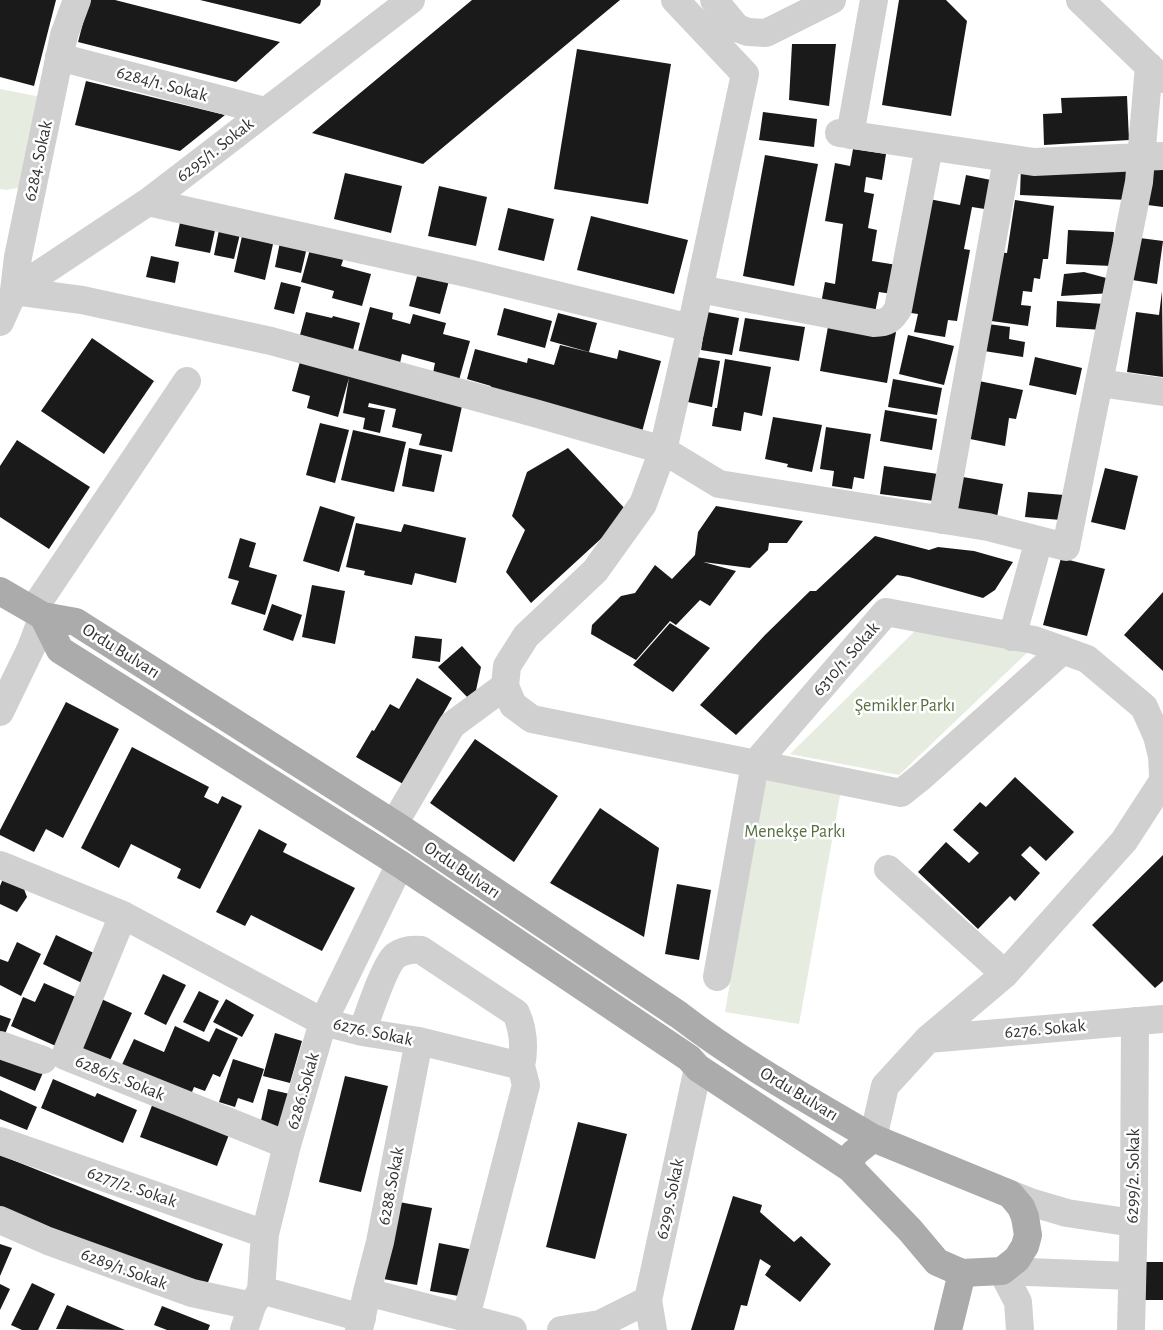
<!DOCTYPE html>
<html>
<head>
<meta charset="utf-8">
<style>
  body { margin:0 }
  canvas { display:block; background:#fff }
</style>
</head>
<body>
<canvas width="1163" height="1330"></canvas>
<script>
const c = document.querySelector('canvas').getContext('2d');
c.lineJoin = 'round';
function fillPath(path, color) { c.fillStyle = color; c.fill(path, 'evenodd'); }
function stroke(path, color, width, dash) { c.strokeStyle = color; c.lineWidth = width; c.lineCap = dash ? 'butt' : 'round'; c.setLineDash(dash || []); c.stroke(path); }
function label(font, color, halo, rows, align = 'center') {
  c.font = font + ' "Alegreya Sans",sans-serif'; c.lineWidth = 5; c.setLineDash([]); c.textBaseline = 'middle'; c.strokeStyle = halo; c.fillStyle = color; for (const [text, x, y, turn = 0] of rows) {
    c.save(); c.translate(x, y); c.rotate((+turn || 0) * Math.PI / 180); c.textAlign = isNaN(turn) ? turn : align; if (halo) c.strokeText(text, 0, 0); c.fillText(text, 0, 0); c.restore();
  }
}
fillPath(new Path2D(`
  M0,89L41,97L23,187L6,190L0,189Z
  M921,625L1030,650L899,775L790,754Z
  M766,773L841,790L799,1024L725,1012Z`), '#e6ecdf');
fillPath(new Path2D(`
  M0,0H56L34,86L0,77Z
  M89,0H115L280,42L236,82L78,42Z
  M200,0H321L320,5L300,24Z
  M472,0H620L423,164L312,133Z
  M899,0H946L967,21L951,116L882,105Z
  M792,44H836L829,106L789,100Z
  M577,49L671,64L648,204L554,189Z
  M86,81L225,115L180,151L75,125Z
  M1127,96L1129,140L1044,145L1043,114L1062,113L1061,98Z
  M763,112L817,119L814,147L759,140Z
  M853,149L886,154L882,180L866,177L864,192L874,194L868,228L877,230L872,261L897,265L892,294L879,292L874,318L820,309L825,282L835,284L843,224L825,221L835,163L850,166Z
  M765,155L818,164L794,286L743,276Z
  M1163,164V207L1140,204L1146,165Z
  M1021,166L1129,171L1128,200L1020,195Z
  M345,173L402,186L391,233L334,219Z
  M966,175L996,181L991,210L972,207L964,249L970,250L957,321L948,320L945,337L914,332L918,314L904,312L929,199L960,205Z
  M439,186L487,197L476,246L428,236Z
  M1015,200L1054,206L1048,259H1043L1040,279L1034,278L1032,292L1023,291L1021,305L1031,306L1028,326L984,320L996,252L1007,253Z
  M508,208L554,219L544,261L498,250Z
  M591,216L688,240L674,294L577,270Z
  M181,218L216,226L210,253L175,246Z
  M220,225L241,230L234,259L214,255Z
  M1068,230L1114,232L1112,266L1066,264Z
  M242,236L273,244L265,280L234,272Z
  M281,237L308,243L301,273L275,267Z
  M1132,237L1163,241L1157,284L1126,279Z
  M312,242L346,251L341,266L371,274L362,306L332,298L334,291L301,282Z
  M151,256L179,262L175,283L146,277Z
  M419,269L450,277L440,314L409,306Z
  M1084,272L1110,279L1112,293L1061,296L1064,274Z
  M281,282L301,287L294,314L274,309Z
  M1162,291L1163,377L1127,372L1136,312L1159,315Z
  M1057,301L1105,304L1103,330L1056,327Z
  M370,307L393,313L392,319L410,324L413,314L446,323L443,334L470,341L459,380L433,373L435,363L402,354L400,363L358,351Z
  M504,308L552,321L545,348L497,335Z
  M306,312L332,318L333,316L360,323L353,350L300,335Z
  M707,312L739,318L732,355L701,350Z
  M558,313L597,323L589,352L550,341Z
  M745,318L805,327L799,361L739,351Z
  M829,321L896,332L887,383L820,371Z
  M988,324L1010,327L1009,339L1025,342L1023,357L984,351Z
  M908,335L954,346L944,385L899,374Z
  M92,338L154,381L104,454L41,411Z
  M560,345L617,359L619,350L661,361L642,432L489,391L491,386L467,379L475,349L527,363L528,358L554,365Z
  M690,356L720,361L712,407L683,401Z
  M1035,357L1082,368L1076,395L1029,385Z
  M301,358L464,397L452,452L419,445L422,434L392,427L396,409L369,403L368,407L385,410L380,433L363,429L365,418L343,413L349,378L338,417L307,408L310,396L292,391Z
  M725,359L771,367L762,416L744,412L741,431L712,426L715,408H717Z
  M893,379L942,388L937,415L888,407Z
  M979,381L1023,390L1016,419L1009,418L1005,446L965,438Z
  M885,410L937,419L932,450L880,441Z
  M773,417L822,425L812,472L787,467L788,464L765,459Z
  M320,423L349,430L335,483L306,475Z
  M826,427L871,434L864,479L854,477L852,489L832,486L834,471L820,469Z
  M353,430L406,442L394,492L341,480Z
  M17,440L90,487L49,549L0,517V466Z
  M409,448L442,455L434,492L402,486Z
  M568,448L629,513L531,603L506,572L525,530L512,516L527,472Z
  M884,466L938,474L934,501L880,494Z
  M1105,468L1138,476L1125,530L1091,522Z
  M963,477L1003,484L997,517L957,509Z
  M1028,492L1064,495L1061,520L1025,517Z
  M320,506L355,517L339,572L303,561Z
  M716,506L803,521L787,543H769L768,550L750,568L703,562L736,571L710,606L700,600L676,625L670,621L636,660L591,634L592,625L621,596L635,593L655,565L672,579L695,555L698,532Z
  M356,523L401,532L404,524L466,538L456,583L415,573L412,585L364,575L365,571L346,567Z
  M875,536L929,550L938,547L974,551L1013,562L995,590L983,598L909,577L897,575L736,735L700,705L765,635L810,591H816Z
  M240,538L256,543L249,567L277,575L265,615L231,604L239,581L228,578Z
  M1061,558L1105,569L1087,636L1043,625Z
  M312,585L345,591L335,644L302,637Z
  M1163,592V671L1124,635Z
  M272,604L302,615L293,641L263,630Z
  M670,623L710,648L673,692L633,665Z
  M415,636L442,639L440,662L412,658Z
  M462,646L481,667L475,695L470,700L438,667Z
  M417,678L452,698L403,784L356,757L372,730L374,731L390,704L399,709Z
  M66,702L119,729L63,838L46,829L34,852L0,835V830Z
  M475,739L558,796L514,862L430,803Z
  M132,747L209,787L204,797L218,804L222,796L242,806L200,889L177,878L181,869L131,844L119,868L81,848Z
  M1015,777L1074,832L1046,861L1030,846L1021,855L1040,873L1015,901L1010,896L978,929L918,872L946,842L969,863L979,853L953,830L980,802L986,807Z
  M600,808L659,848L644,937L550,883Z
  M259,829L287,844L283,852L355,888L322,951L251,915L245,926L216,912Z
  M1163,855V981L1155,988L1092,925Z
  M4,876L21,881L27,897L17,912L0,904V886Z
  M677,884L711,890L699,960L665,954Z
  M56,935L100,956L86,985L43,964Z
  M17,942L41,954L21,996L0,985V959L8,962Z
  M163,974L186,985L166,1025L144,1014Z
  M44,983L80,999L58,1047L11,1026L23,997L35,1002Z
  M199,991L219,1001L204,1032L183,1022Z
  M97,997L132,1013L106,1069L71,1053Z
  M226,999L254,1015L242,1037L213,1022Z
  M0,1015L11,1019L5,1034L0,1031Z
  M175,1026L209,1042L216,1028L238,1038L220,1077L213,1074L205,1091L194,1087L188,1102L119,1071L134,1039L164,1052Z
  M275,1033L302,1041L290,1083L263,1076Z
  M0,1057L45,1068L35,1091L0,1076Z
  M233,1059L264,1069L253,1103L238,1098L235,1107L219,1102Z
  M345,1076L388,1086L361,1192L319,1182Z
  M53,1079L95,1097L97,1093L137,1110L123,1143L41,1108Z
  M268,1089L294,1095L286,1131L260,1125Z
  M0,1090L37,1107L27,1130L0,1119Z
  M153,1103L230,1132L217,1166L140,1137Z
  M578,1122L627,1134L595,1259L546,1247Z
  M0,1155L223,1244L205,1290L0,1209Z
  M733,1196L762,1205L760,1212L794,1242L801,1236L831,1264L800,1302L765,1275L771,1266L760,1259L747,1306L741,1305L734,1330H691Z
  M399,1202L432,1208L417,1285L378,1278Z
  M439,1243L479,1251L470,1298L430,1291Z
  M0,1244L12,1248L0,1276Z
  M1146,1262H1163V1300H1145Z
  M32,1283L55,1294L38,1330H22L11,1325Z
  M0,1284L10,1289L0,1310Z
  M67,1305L125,1330L56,1329Z
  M162,1306L210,1325L208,1330H167L154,1325Z`), '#1a1a1a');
stroke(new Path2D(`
  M675,0L745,74L691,328L663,450L643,504L595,571L526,636L507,666L505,686L513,705L532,719L901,793L921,777L1063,650
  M714,0L737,28L748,32L766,33L832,0
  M1080,0L1162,79
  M59,57L265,111
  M839,133L1034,162L1163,156
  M850,135L874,0
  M148,202L471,274L691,328
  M700,289L874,323C887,323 891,320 898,309L929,147
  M14,291L82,300L271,341L538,414L663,450L719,484L988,527L1066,547L1139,182L1149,66
  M14,291L148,202L411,0
  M0,322L14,291L18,257L64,35L77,0
  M1099,383L1163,392
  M942,520L1007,159
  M33,610L187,381
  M1012,637L1039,540
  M0,712L31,648L43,616
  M394,824L452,725L505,686
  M0,865L123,915L323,1022L362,1032L419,1041L521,1066L526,1085L466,1317
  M888,869L1005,974
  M123,915L65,1056L287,1145
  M717,977L755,764L886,612L1034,640L1087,659L1144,707L1157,736L1162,756L1163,776
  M362,1032C368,1016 384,966 395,956C403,950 412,949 421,950L516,1013C524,1031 525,1047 521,1066
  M928,1039L1163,1019
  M0,1045L43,1060
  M873,1138L885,1086L928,1039L1005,974L1124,841L1163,781
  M0,1141L265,1234
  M1010,1194L1033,1203L1067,1213L1133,1223
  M0,1220L48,1241L192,1293L252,1306
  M261,1290L362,1318
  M367,1292L513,1330
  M244,1330L252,1306L261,1290L265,1234L287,1145L323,1022L400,864
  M359,1330L367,1292L380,1242L419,1041
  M561,1330L600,1324L648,1300
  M653,1330L648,1300L698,1068
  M1020,1330L1018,1302L1002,1271L1131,1276
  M1131,1330L1134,1205L1135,1021`), '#d0d0d0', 28);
stroke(new Path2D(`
  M0,591L43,616L76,622L394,824L679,1015C740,1062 807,1099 873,1138
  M43,616L60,650L400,864L689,1058L698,1068L850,1168L910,1230L937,1262L962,1273L1002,1271L1017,1259L1025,1246L1028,1235L1025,1217L1021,1207L1010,1194L873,1138L853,1154L850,1168
  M948,1330L962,1273`), '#ababab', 28);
label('18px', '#333', '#fff', [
  ["6284/1. Sokak",162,84,15],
  ["6295/1. Sokak",215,150,-38],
  ["6284. Sokak",38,161,-78],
  ["Ordu Bulvarı",121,651,32],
  ["6310/1. Sokak",846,659,-49],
  ["Ordu Bulvarı",462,870,34],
  ["6276. Sokak",1045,1029,-5],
  ["6276. Sokak",373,1032,12],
  ["6286/5. Sokak",120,1078,22],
  ["6286.Sokak",303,1091,-74],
  ["Ordu Bulvarı",799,1094,31],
  ["6299/2. Sokak",1133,1176,-89],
  ["6288.Sokak",391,1186,-79],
  ["6277/2. Sokak",132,1187,19],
  ["6299. Sokak",670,1199,-78],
  ["6289/1.Sokak",124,1269,20]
]);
label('18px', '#56703f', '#fff', [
  ["Şemikler Parkı",905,706],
  ["Menekşe Parkı",795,832]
]);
</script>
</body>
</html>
